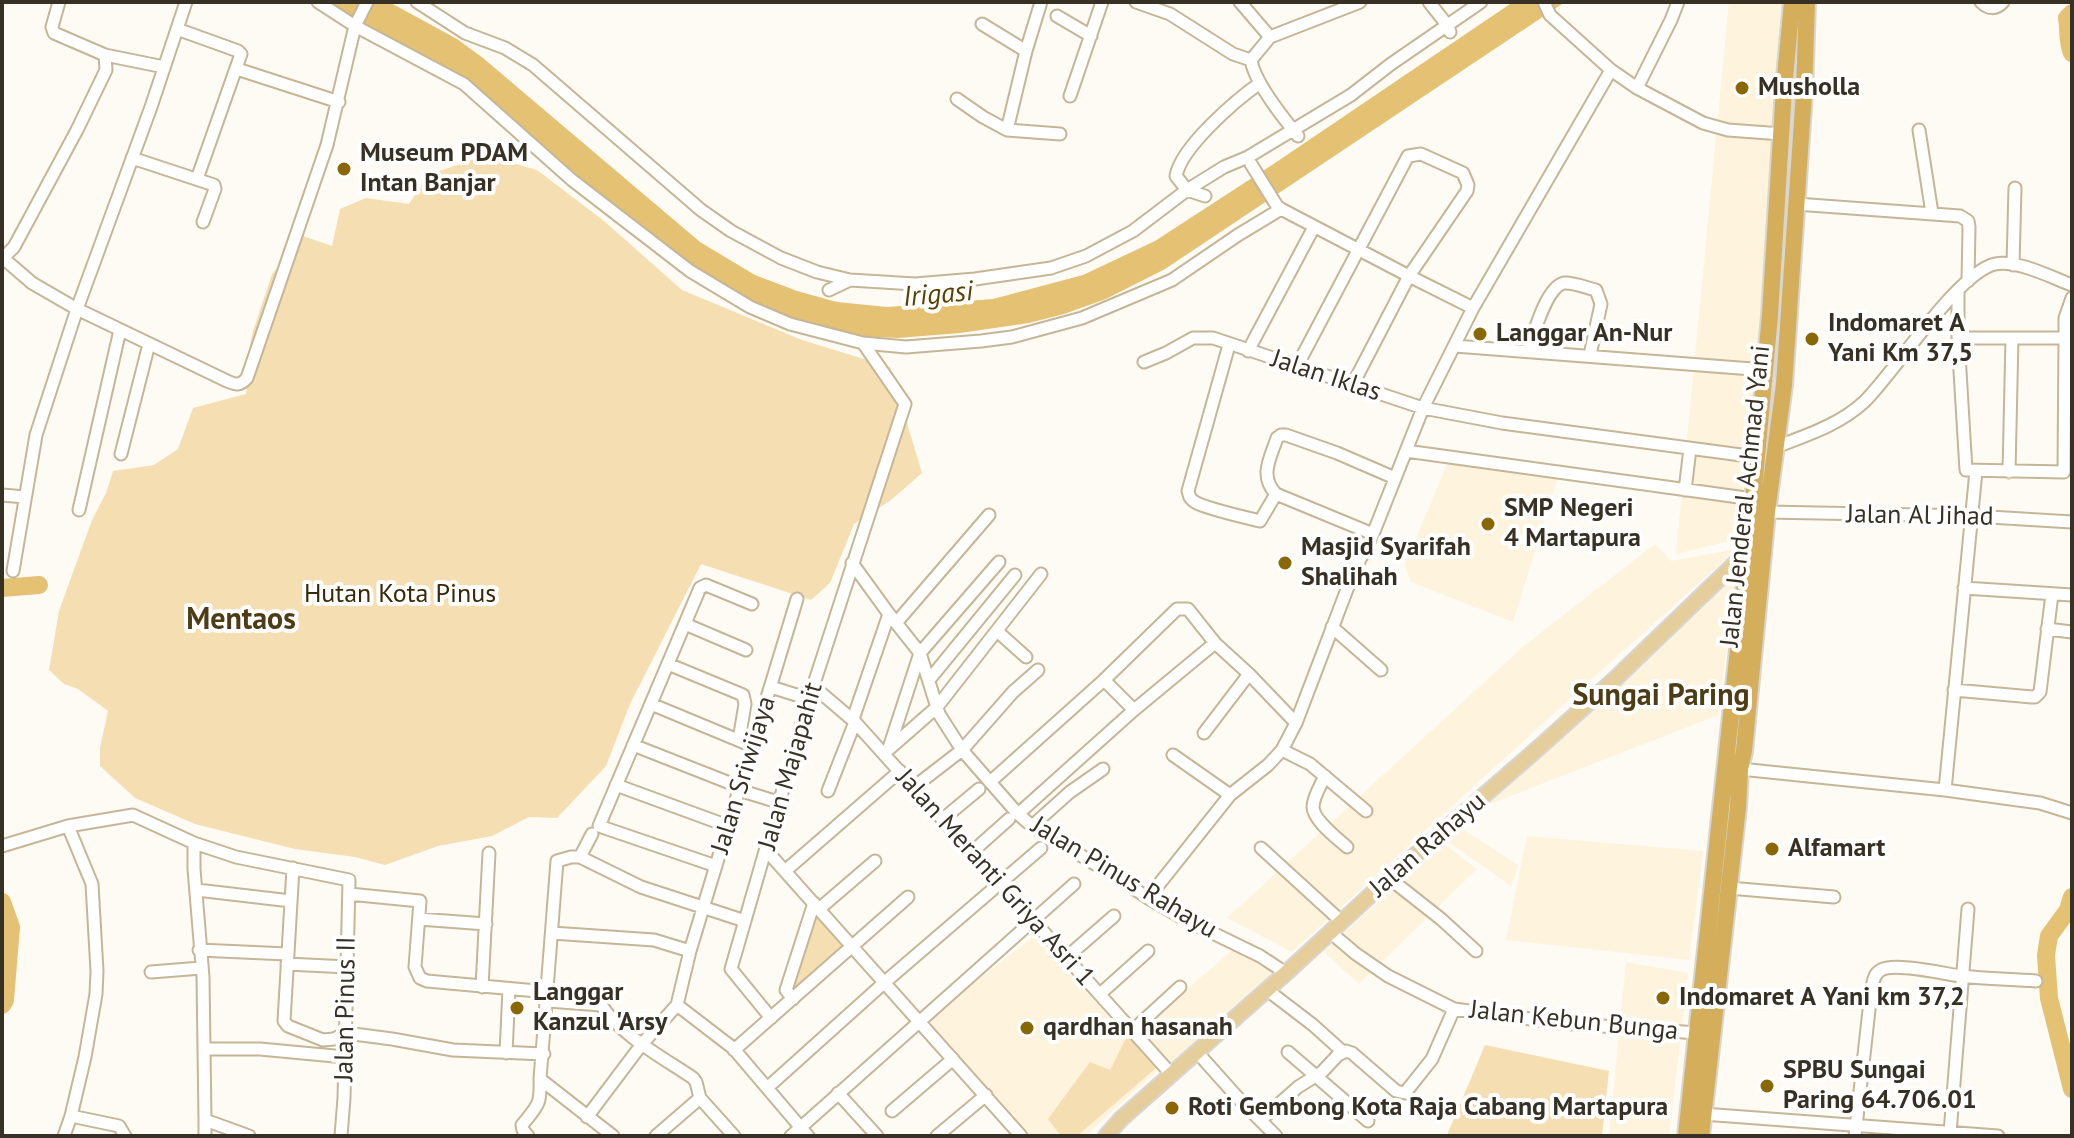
<!DOCTYPE html>
<html>
<head>
<meta charset="utf-8">
<style>
  body { margin:0 }
  #map { position:relative; width:2074px; height:1138px; overflow:hidden; background:#fefbf5; font-family:"PT Sans",sans-serif }
  canvas { display:block }
  .frame { position:absolute; inset:0; border:4px solid #373125; pointer-events:none }
</style>
</head>
<body>
<div id="map">
<canvas width="2074" height="1138"></canvas>
<div class="frame"></div>
</div>
<script>
const c = document.querySelector('canvas').getContext('2d');
c.lineJoin = 'round';
function fillPath(path, color) { c.fillStyle = color; c.fill(path, 'evenodd'); }
function stroke(path, color, width, dash) { c.strokeStyle = color; c.lineWidth = width; c.lineCap = dash ? 'butt' : 'round'; c.setLineDash(dash || []); c.stroke(path); }
function label(font, color, halo, rows, align = 'center') {
  c.font = font + ' "PT Sans",sans-serif'; c.lineWidth = 8; c.setLineDash([]); c.textBaseline = 'middle'; c.strokeStyle = halo; c.fillStyle = color; for (const [text, x, y, turn = 0] of rows) {
    c.save(); c.translate(x, y); c.rotate((+turn || 0) * Math.PI / 180); c.textAlign = isNaN(turn) ? turn : align; if (halo) c.strokeText(text, 0, 0); c.fillText(text, 0, 0); c.restore();
  }
}
fillPath(new Path2D(`
  M1729,2H1790L1738,539L1676,554Z
  M1448,462L1558,477L1513,622L1411,582L1405,565Z
  M1655,544L1671,561L1737,549L1576,693L1292,952L1227,918L1525,645Z
  M1736,574L1739,588L1726,654L1718,715L1485,806Z
  M1459,827L1518,865L1511,886L1444,839Z
  M1527,836L1703,851L1689,960L1506,940Z
  M1444,844L1477,869L1359,984L1323,951Z
  M1034,936L1158,1070L1085,1136H1030L927,1020Z
  M1241,943L1283,967L1172,1068L1139,1030Z
  M1626,962L1688,973L1669,1136H1609Z`), '#fef3dc');
fillPath(new Path2D(`
  M486,155L537,170L604,221L682,290L802,340L890,367L922,473L891,500L854,524L830,583L811,600L701,564L630,704L606,766L557,818L529,817L492,836L438,846L385,865L355,857L295,849L195,824L135,798L100,766V748L108,711L78,689L64,684L49,670L59,611L92,520L106,493L113,471L154,465L178,449L193,408L246,394L248,379V355L253,331L272,274L303,236L332,246L340,209L366,198L409,204L428,175Z
  M815,912L845,948L789,995Z
  M1127,1036L1156,1068L1077,1136H1061L1048,1119L1090,1062L1110,1070Z
  M1485,1045L1609,1071L1602,1136L1447,1135Z`), '#f5dfb2');
fillPath(new Path2D(`
  M326,2H389L457,39L483,58L700,242L755,275L797,291L837,302L887,307L993,299L1083,275L1155,241L1275,163L1513,2H1565L1165,269L1106,299L1064,314L1029,323L960,333L898,338L855,336L780,319L669,257L471,87L424,56Z`), '#e5c174');
stroke(new Path2D(`
  M2072,13L2067,18C2069,29 2067,42 2072,53
  M2,588L39,585
  M2072,897L2068,910L2049,936L2046,955L2049,998L2072,1089
  M2,902L11,927L5,1000L2,1005`), '#e5c174', 18);
const minor = new Path2D(`
  M318,2L355,26L464,84L572,180L690,271L750,307L790,324L863,343L906,347L981,341L1012,337L1082,318L1172,280L1238,235L1281,209
  M417,2L465,33L505,48L533,65L701,210L731,231L781,258L817,272L850,280L915,284L975,279L1051,268L1086,256L1133,231L1187,190L1224,167L1248,157L1351,95L1391,64L1481,2
  M1136,2L1170,14L1233,54L1251,60
  M1240,2L1270,37
  M1429,2L1448,26L1450,32
  M1544,2L1550,15L1611,70L1637,88L1703,123L1728,130L1782,134
  M1981,2C1988,9 1996,10 2003,2
  M1057,16L1091,36
  M982,24L1026,51
  M177,29L238,51L241,54L197,179
  M105,55L164,67
  M1251,60L1270,37L1360,2
  M1251,60C1254,81 1284,119 1298,136
  M237,69L339,102
  M1637,88L1671,20L1678,2
  M1070,96L1102,2
  M957,99L983,117L1007,130L1060,134
  M1007,130L1026,51L1041,2
  M1919,130L1932,213
  M132,158L214,185L215,189L203,222
  M1251,164L1277,206L1281,209L1409,276L1473,308
  M1205,196L1187,190L1176,176C1181,147 1236,100 1260,83
  M1796,204L1960,216L1968,221L1969,227L1968,281
  M3,258L32,283L77,309L227,381C236,385 240,386 247,378L327,145L355,26L367,2
  M2,259L14,247L77,130L106,70L105,55L54,33L52,27L59,2
  M2013,265L2015,188
  M829,290L850,280
  M1958,290V338
  M1958,338H2065L2064,472L1966,470Z
  M2065,338V318L2072,298
  M1229,345L1188,491C1190,497 1189,498 1195,502C1207,509 1244,517 1260,521L1276,494
  M1455,346L1765,370
  M1528,350C1534,334 1546,287 1564,283C1573,282 1587,288 1596,290L1601,304L1590,355
  M1248,351L1314,227
  M1144,362L1166,353L1193,338H1213L1423,408L1502,423L1756,457
  M1297,366L1408,156L1421,154L1463,173L1468,185L1467,191L1409,276L1353,384
  M1776,447C1807,435 1839,425 1864,402C1895,372 1957,273 1995,264C2016,259 2053,278 2072,285
  M1406,451L1753,499
  M121,454L149,344
  M2009,472L2012,338
  M1685,490L1690,449
  M2,495L25,497
  M79,510L120,330
  M1767,512L1973,516L2072,522
  M1373,534L1276,494C1259,476 1270,459 1277,438L1281,435H1286L1337,453L1395,478
  M852,563L889,614L920,653L939,714L962,750L1018,814L1032,826L1115,876L1148,898L1186,920L1260,956L1286,973
  M13,571L36,435L77,309L151,107L186,2
  M1964,588L2072,595
  M896,623L989,515
  M685,624L746,650
  M1332,627L1381,670
  M2047,629L2072,632
  M997,631L1026,657
  M668,664L743,695L745,704L739,740
  M929,680L1015,575
  M1104,680L1134,710
  M771,687L809,699
  M814,687L855,722L1172,1075
  M1954,690L2032,697H2035L2040,692L2052,594
  M651,704L745,743
  M853,719L889,614
  M1296,723L1354,571L1373,534L1423,408L1473,308L1611,70
  M1204,733L1249,674
  M633,745L740,787
  M889,748L920,653L999,562
  M889,749L937,707L1041,574
  M1282,750L1310,764L1366,811
  M1173,755L1230,795
  M1740,769L1945,790L2040,803L2072,813
  M1325,776C1321,785 1313,797 1313,807C1313,820 1338,839 1347,847
  M990,782L1104,680L1177,609H1188L1215,643L1249,674L1296,723L1282,750L1268,765L1230,795L1148,898
  M616,785L728,826
  M914,787L962,750L1013,692L1038,670
  M739,790L781,803
  M1945,790L1976,471
  M828,791L855,722
  M1018,814L1134,710L1215,643
  M943,819L979,789
  M68,826L92,884L97,971L96,994L85,1057L71,1116L119,1126L125,1136
  M1032,826L1070,792L1103,769
  M194,843V869L203,977L205,1120
  M2,846L68,826L133,815L194,843L236,857L349,880L344,1098L341,1136
  M1261,848L1342,922
  M766,850L1021,1136
  M972,852L1009,819
  M580,857L592,834
  M716,866L599,826L700,588L706,585L752,604
  M293,868L284,1021L288,1026L323,1040L334,1039L346,1033L392,1039L453,1050L544,1054
  M785,871L900,771
  M1389,878L1441,919L1476,951
  M1729,888L1834,897
  M197,890L291,901
  M349,894L420,901L415,967L420,978L427,981L548,992
  M819,909L875,861
  M419,919L486,924
  M1330,932L1356,954L1388,976L1454,1009L1561,1023L1697,1033
  M552,933L654,940L690,951
  M199,950L287,954
  M1067,957L1114,916
  M287,964L348,967
  M151,972L201,968
  M482,987L489,853
  M1266,989L1313,1025L1343,1052
  M1100,994L1148,951
  M793,999L786,990L814,903
  M548,1001L601,1005C622,1036 662,1057 693,1078L696,1082L700,1098L734,1136
  M677,1005L733,1048L808,1136
  M771,1018L731,969L809,699L905,404L863,343
  M1132,1031L1180,987
  M205,1049H260L345,1057
  M734,1050L908,897
  M1197,1052L1238,1098L1276,1136
  M1288,1052L1368,1121
  M506,1053L509,989
  M540,1079L613,1136
  M767,1088L885,982L1041,848
  M838,1093L877,1136
  M892,1111L953,1059
  M1703,1114L1998,1136
  M587,1117L642,1044L677,1005L690,951L797,599
  M1261,1120L1298,1087L1322,1072L1338,1055L1346,1051L1352,1053L1396,1091L1405,1093L1432,1059L1454,1009
  M1950,1133L1968,909
  M64,1136L71,1116
  M205,1136V1120L249,1136
  M528,1136L523,1130L522,1125C538,1105 541,1105 540,1079L557,861L571,857H580L641,887L745,921
  M656,1136L700,1098
  M791,1136L1074,884
  M937,1136L986,1095
  M1855,1136L1871,992C1873,984 1873,974 1881,970C1894,962 1945,974 1961,976C1986,979 2011,979 2036,981`);
const major = new Path2D(`
  M1106,1136L1121,1119L1286,973L1389,878L1543,744L1615,679L1748,551`);
const highway = new Path2D(`
  M1686,1136L1747,565L1770,315L1784,88L1792,2
  M1701,1136L1738,807L1740,769L1744,751L1767,512L1784,385L1804,92L1807,2`);
stroke(minor, '#c4b697', 15);
stroke(major, '#d7d6d3', 18);
stroke(highway, '#d7d6d3', 20);
stroke(minor, '#fff', 11);
stroke(major, '#e5ce9c', 14);
stroke(highway, '#d4ae5a', 16);
for (const [x, y, r, color] of [
  [1742,88,8,"#896705"],
  [344,169,8,"#896705"],
  [1480,334,8,"#896705"],
  [1812,339,8,"#896705"],
  [1488,524,8,"#896705"],
  [1285,563,8,"#896705"],
  [1772,849,8,"#896705"],
  [1663,998,8,"#896705"],
  [517,1008,8,"#896705"],
  [1027,1028,8,"#896705"],
  [1767,1086,8,"#896705"],
  [1172,1108,8,"#896705"]
]) { const dot = new Path2D(); dot.arc(x, y, r, 0, 2 * Math.PI); c.fillStyle = color; c.fill(dot); stroke(dot, '#fff', 3); }
label('bold 26px', '#373125', '#fff', [
  ["Musholla",1758,88],
  ["Museum PDAM",360,154],
  ["Intan Banjar",360,184],
  ["Indomaret A",1828,324],
  ["Yani Km 37,5",1828,354],
  ["Langgar An-Nur",1496,334],
  ["SMP Negeri",1504,509],
  ["4 Martapura",1504,539],
  ["Masjid Syarifah",1301,548],
  ["Shalihah",1301,578],
  ["Alfamart",1788,849],
  ["Langgar",533,993],
  ["Kanzul 'Arsy",533,1023],
  ["Indomaret A Yani km 37,2",1679,998],
  ["qardhan hasanah",1043,1028],
  ["SPBU Sungai",1783,1071],
  ["Paring 64.706.01",1783,1101],
  ["Roti Gembong Kota Raja Cabang Martapura",1188,1108]
], 'left');
label('26px', '#373125', '#fff', [
  ["Jalan Iklas",1326,376,18],
  ["Jalan Jenderal Achmad Yani",1746,496,-84],
  ["Jalan Al Jihad",1920,516,1],
  ["Jalan Majapahit",791,766,-74],
  ["Jalan Sriwijaya",744,775,-73],
  ["Jalan Rahayu",1428,845,-41],
  ["Jalan Meranti Griya Asri 1",995,878,48],
  ["Jalan Pinus Rahayu",1124,878,31],
  ["Jalan Pinus II",346,1009,-89],
  ["Jalan Kebun Bunga",1574,1021,6]
]);
label('26px', '#382906', '#fff', [
  ["Hutan Kota Pinus",400,595]
]);
label('italic 28px', '#594100', '#fff', [
  ["Irigasi",938,295,-5]
]);
label('bold 30px', '#4d3c15', '#fff', [
  ["Mentaos",241,620],
  ["Sungai Paring",1661,696]
]);
</script>
</body>
</html>
